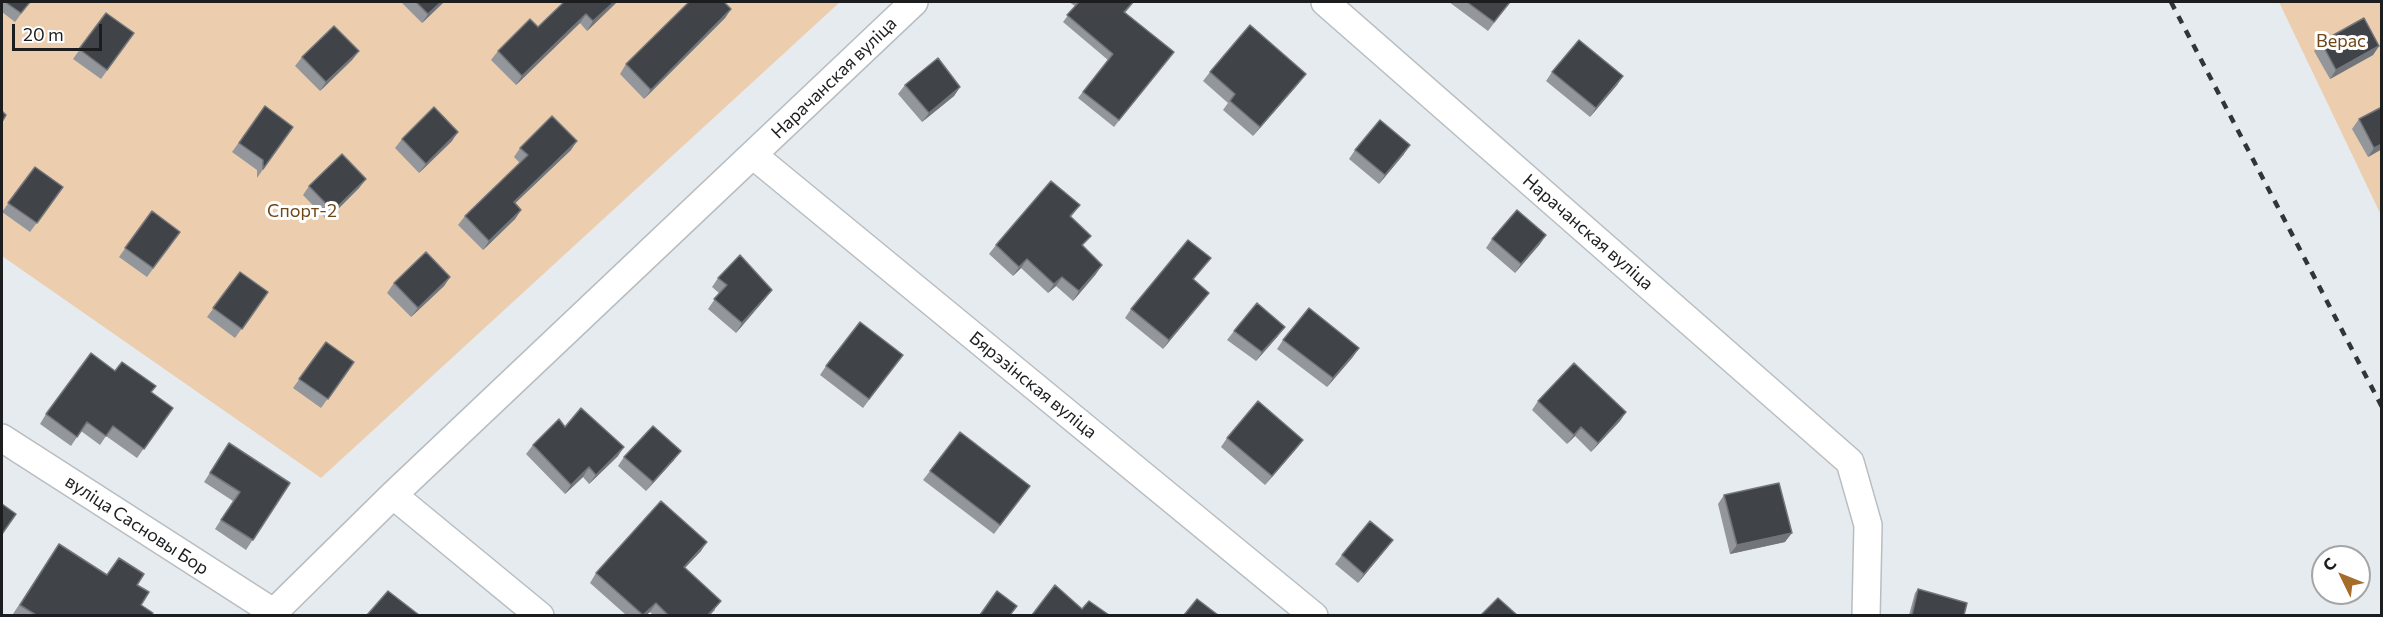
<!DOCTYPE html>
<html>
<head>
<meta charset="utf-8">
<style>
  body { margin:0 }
  #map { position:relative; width:2383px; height:617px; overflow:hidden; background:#e6ebef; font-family:Commissioner,sans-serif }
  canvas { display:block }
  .frame { position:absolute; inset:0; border:3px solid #1b1d1e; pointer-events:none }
  .north { position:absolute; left:2311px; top:545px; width:60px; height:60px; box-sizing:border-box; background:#fff; border:2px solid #a4a5a5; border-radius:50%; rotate:313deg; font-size:16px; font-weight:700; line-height:24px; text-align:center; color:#1b1d1e }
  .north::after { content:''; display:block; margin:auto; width:21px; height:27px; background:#a46d29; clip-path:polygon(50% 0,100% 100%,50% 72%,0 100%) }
  .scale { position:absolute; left:12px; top:24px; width:90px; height:27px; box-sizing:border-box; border:3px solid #1b1d1e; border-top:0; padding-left:8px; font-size:18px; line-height:21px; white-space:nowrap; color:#1b1d1e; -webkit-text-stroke:4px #fff; paint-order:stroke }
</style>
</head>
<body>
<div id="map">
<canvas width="2383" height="617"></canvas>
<div class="frame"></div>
<div class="north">С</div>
<div class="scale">20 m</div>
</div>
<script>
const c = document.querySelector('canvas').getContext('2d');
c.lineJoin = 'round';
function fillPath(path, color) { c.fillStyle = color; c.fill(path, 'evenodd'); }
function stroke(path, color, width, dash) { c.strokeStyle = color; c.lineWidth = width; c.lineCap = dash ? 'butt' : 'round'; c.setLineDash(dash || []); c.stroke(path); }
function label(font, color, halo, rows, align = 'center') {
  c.font = font + ' Commissioner,sans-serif'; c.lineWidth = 6; c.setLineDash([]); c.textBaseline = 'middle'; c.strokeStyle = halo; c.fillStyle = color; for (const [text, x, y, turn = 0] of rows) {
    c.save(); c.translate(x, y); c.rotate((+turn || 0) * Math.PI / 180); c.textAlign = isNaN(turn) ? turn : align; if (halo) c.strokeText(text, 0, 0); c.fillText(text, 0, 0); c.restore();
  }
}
fillPath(new Path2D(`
  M2,2H840L321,478L2,256Z
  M2279,2H2381V215Z`), '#eccdae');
const minor = new Path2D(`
  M1325,2L1850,462L1868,525L1866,616
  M753,155L1314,616
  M2,438L273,612
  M393,495L540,616
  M270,616L393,495L914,2`);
stroke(minor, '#b8bdc1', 30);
stroke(minor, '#fff', 27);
stroke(new Path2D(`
  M2171,2L2382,407`), '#323536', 4.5, [8, 8]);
fillPath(new Path2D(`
  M2,2H30L15,22L2,12Z
  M401,2H444L422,23Z
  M564,2H617L587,31L580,23L516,85L491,60L498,51L538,27Z
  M1069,2H1134L1125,13L1174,52L1114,127L1078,98L1108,60L1063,22L1075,6Z
  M1449,2H1510L1488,31Z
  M731,9L725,18L644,99L620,74L626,64Z
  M106,13L134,33L101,79L73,59Z
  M2321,42L2379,46L2373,55L2330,79L2314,51Z
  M359,51L352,60L320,91L295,66L302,57Z
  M1210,72L1299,83L1253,136L1223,110L1228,103L1203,81Z
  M1552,72L1623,76L1617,85L1590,117L1546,81Z
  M905,85L960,87L954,96L922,122L898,94Z
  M265,106L293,127L257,178V170L232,152Z
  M2359,119L2382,149L2368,157L2352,129Z
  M402,139L452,141L419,173L395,148Z
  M520,148L571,150L515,203L521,210L515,219L483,250L458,225L465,216L520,163L514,157Z
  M1355,150L1404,154L1379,184L1349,159Z
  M35,167L63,187L30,232L2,212Z
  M366,179L359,188L327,220L303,195L309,186Z
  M1080,205L1071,217L1096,274L1073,301L1056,286L1048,293L1021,268L1013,276L989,254L996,245Z
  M152,211L180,232L147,277L119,257Z
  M1492,239L1540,244L1515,273L1486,248Z
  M1204,267L1193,280L1202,302L1163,349L1125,318L1131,309Z
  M240,272L268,292L235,338L207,317Z
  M450,277L444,286L411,317L387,293L394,283Z
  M718,278L772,290L765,299L736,333L708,309L719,293L712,287Z
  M1234,331L1278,336L1256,361L1227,340Z
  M1283,340L1359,348L1352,358L1327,387L1277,349Z
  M326,342L354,362L321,408L293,388Z
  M903,355L863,408L820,375L826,366Z
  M115,371L151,392L173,408L137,458L106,436L100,445L81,431L71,446L40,424L46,414Z
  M1538,401L1626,412L1620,421L1591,452L1575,436L1567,444L1532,410Z
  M565,427L618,456L589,484L583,477L565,494L526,454L533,445Z
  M1227,438L1296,449L1265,485L1221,447Z
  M229,443L290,483L246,550L215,529L233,501L204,482Z
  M624,457L674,460L646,491L618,466Z
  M930,471L1030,486L994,534L923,480Z
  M1724,495L1785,542L1730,554L1718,504Z
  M1386,549L1358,583L1335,564L1342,555Z
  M701,551L685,568L715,610L710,615H653L650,612L646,615H626L590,583L596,573Z
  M53,553L107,575L137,585L141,605L152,615H16L13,614Z
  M1918,589L1964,615H1909L1915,593Z`), '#93979b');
fillPath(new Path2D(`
  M441,2H444L422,23L428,14Z
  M614,2H617L587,31L593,21Z
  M731,9L725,18L644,99L651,90Z
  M586,14L580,23L516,85L522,76Z
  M2379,46L2373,55L2330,79L2336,70Z
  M359,51L352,60L320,91L326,82Z
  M1306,74L1299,83L1253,136L1260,127Z
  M1623,76L1617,85L1590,117L1596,108Z
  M960,87L954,96L922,122L929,113Z
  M458,132L452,141L419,173L426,164Z
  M577,141L571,150L507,211L514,202Z
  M2382,144V149L2368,157L2374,148Z
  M1410,145L1404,154L1379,184L1385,175Z
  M366,179L359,188L327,220L333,211Z
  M521,210L515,219L483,250L489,241Z
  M1546,235L1540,244L1515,273L1521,264Z
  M1027,259L1021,268L1013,276L1019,267Z
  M1102,265L1096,274L1073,301L1079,291Z
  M450,277L444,286L411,317L418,308Z
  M1062,277L1056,286L1048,293L1054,284Z
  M772,290L765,299L736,333L742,323Z
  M1209,293L1202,302L1163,349L1169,340Z
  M1285,327L1278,336L1256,361L1262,352Z
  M1359,348L1352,358L1327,387L1333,378Z
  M1626,412L1620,421L1591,452L1598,443Z
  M1581,427L1575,436L1567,444L1574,435Z
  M1303,440L1296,449L1265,485L1272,476Z
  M624,447L618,456L589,484L596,475Z
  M681,451L674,460L646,491L653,482Z
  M589,467L583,477L565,494L571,485Z
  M1792,533L1785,542L1730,554L1737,545Z
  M1393,540L1386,549L1358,583L1364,574Z
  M707,542L701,551L677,576L684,567Z
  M721,601L710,615H708Z
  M656,603L650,612L646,615H643Z`), '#727579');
const building = new Path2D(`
  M5,2H30L21,13Z
  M416,2H441L428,14Z
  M564,2H614L593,21L586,14L522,76L498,51L530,19L538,27Z
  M689,2H724L731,9L651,90L626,64Z
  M1079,2H1133L1124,12L1174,52L1119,120L1083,92L1113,54L1067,15Z
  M1467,2H1510L1494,22Z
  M106,13L134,33L107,70L79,49Z
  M2364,18L2379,46L2336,70L2321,42Z
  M1250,25L1306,74L1260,127L1230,101L1235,94L1210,72Z
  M334,26L359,51L326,82L302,57Z
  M1579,40L1623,76L1596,108L1552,72Z
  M938,58L960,87L929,113L905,85Z
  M265,106L293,127L263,169V160L239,143Z
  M434,107L458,132L426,164L402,139Z
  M2382,107V144L2374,148L2359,119Z
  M2,111L6,115L2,122Z
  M552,116L577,141L514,202L521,210L489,241L465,216L528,155L520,148Z
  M1380,120L1410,145L1385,175L1355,150Z
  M342,154L366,179L333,211L309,186Z
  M35,167L63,187L37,223L8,203Z
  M1051,181L1080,205L1070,216L1091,236L1082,245L1102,265L1079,291L1062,277L1054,284L1027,259L1019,267L996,245Z
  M1517,210L1546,235L1521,264L1492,239Z
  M152,211L180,232L153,268L125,248Z
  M1188,240L1211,258L1193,279L1209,293L1169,340L1131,309Z
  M426,252L450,277L418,308L394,283Z
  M740,255L772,290L742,323L714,299L727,285L718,278Z
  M240,272L268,292L242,329L213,308Z
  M1257,303L1285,327L1262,352L1234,331Z
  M1309,308L1359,348L1333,378L1283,340Z
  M860,322L903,355L869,399L826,366Z
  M326,342L354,362L328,399L299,379Z
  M91,353L115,371L122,362L156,386L151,392L173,408L144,449L113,426L106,436L87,422L77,437L46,414Z
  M1574,363L1626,412L1598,443L1581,427L1574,435L1538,401Z
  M1258,401L1303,440L1272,476L1227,438Z
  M581,408L624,447L596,475L589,467L571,485L533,445L559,419L565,427Z
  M653,426L681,451L653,482L624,457Z
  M960,432L1030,486L1000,525L930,471Z
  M229,443L290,483L253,540L221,520L240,492L210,473Z
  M1779,483L1792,533L1737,545L1724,495Z
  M661,501L707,542L684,567L721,601L708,615H668L656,603L643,615L596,573Z
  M2,504L16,514L2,534Z
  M1370,521L1393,540L1364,574L1342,555Z
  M59,544L107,575L119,558L144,574L137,585L149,592L141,605L153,613L152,615H36L20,605Z
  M1055,585L1082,609L1089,601L1109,615H1032Z
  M1918,589L1967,603L1964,615H1912Z
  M388,591L419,615H367Z
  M997,591L1017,606L1010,615H980Z
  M1498,598L1517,615H1481Z
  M1197,599L1218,615H1184Z`);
fillPath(building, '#404347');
stroke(building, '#727579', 1.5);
label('18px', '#6f4819', '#fff', [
  ["Верас",2341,41],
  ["Спорт-2",302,211]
]);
label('18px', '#1b1d1e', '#fff', [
  ["Нарачанская вуліца",834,78,-44],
  ["Нарачанская вуліца",1588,232,41],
  ["Бярэзінская вуліца",1033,385,39],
  ["вуліца Сасновы Бор",137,525,33]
]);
</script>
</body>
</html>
